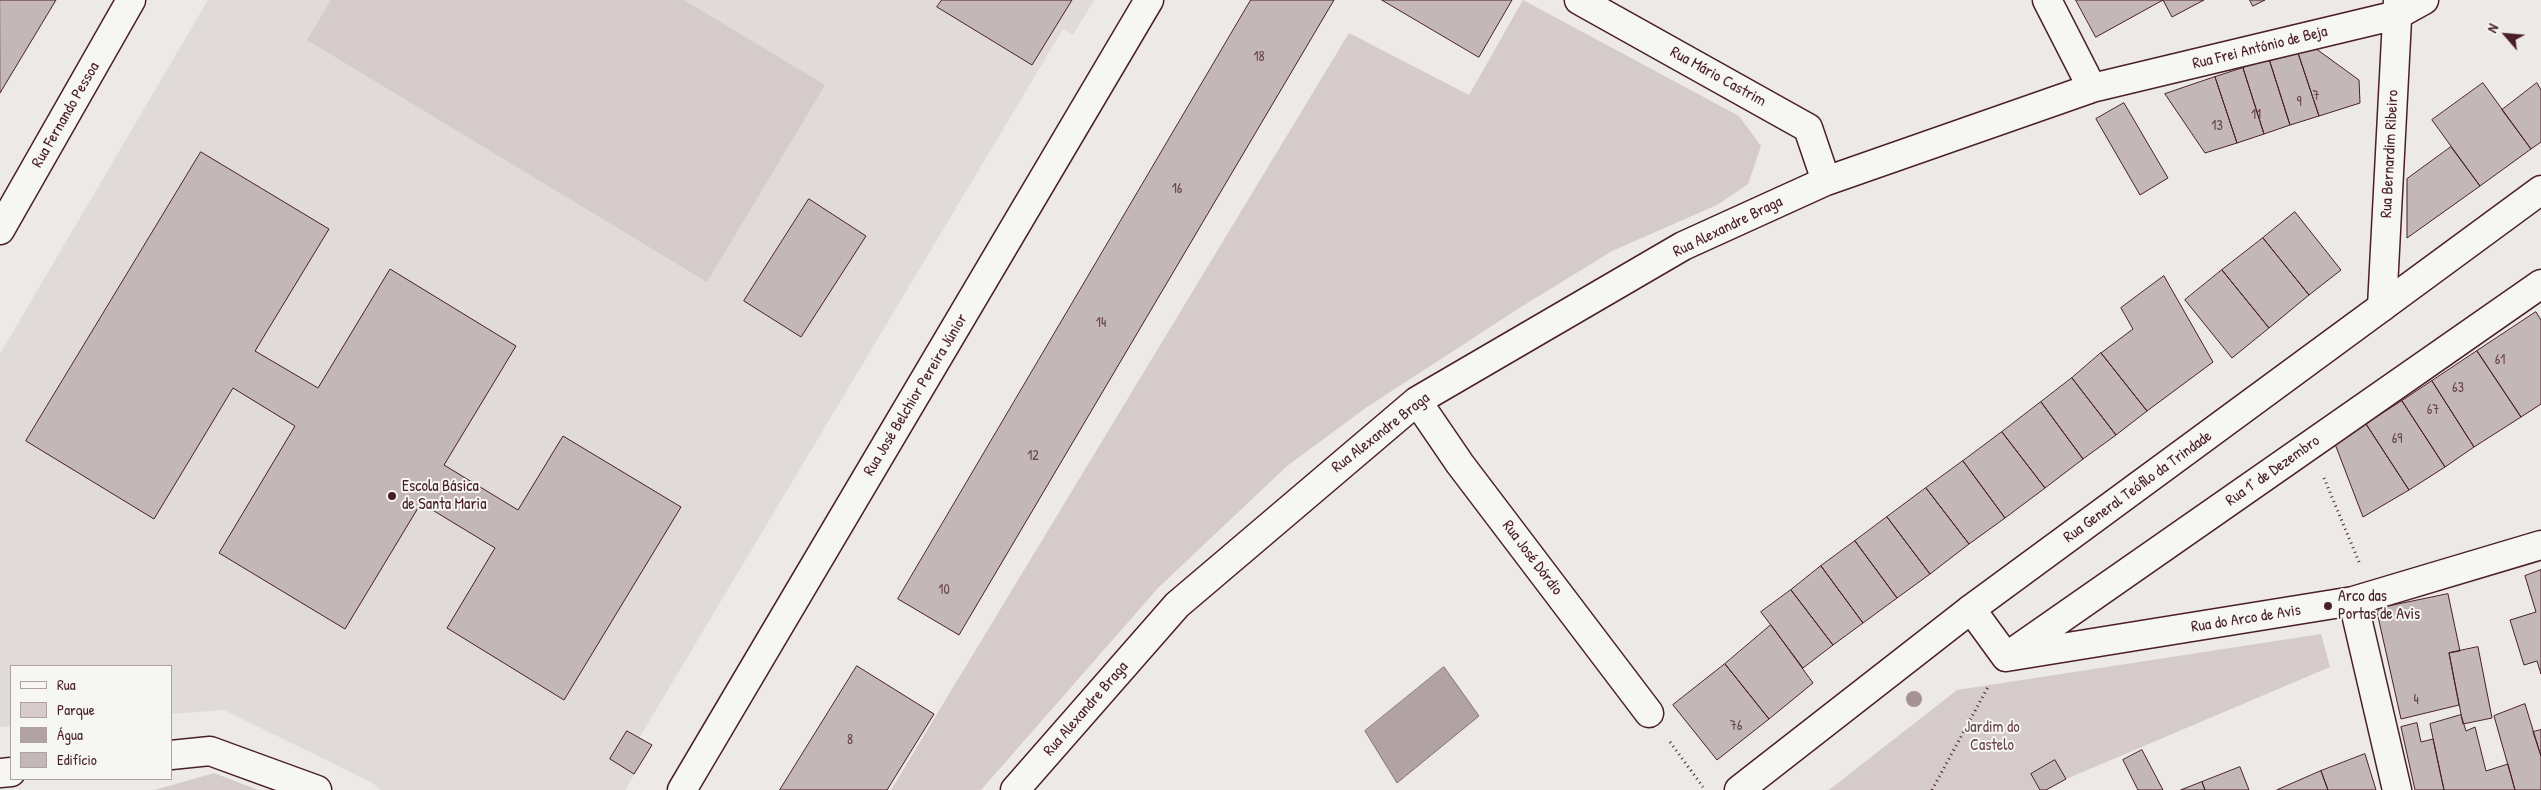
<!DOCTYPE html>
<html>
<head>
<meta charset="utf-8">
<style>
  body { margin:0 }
  #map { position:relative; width:2541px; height:790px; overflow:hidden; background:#ece9e6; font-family:"Patrick Hand",sans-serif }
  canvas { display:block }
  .legend { position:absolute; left:10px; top:665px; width:162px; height:115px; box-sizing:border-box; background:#f6f6f2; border:1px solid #b1a0a2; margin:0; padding:6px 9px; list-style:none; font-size:15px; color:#4a1f2b }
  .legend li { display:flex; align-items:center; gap:10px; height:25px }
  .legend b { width:25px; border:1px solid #b1a0a2 }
  .north { position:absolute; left:2481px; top:10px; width:50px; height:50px; -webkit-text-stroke:4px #f6f6f2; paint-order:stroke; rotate:297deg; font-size:14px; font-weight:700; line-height:20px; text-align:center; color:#4a1f2b }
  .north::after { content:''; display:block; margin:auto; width:18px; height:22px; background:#4a1f2b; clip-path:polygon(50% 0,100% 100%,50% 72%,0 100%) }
</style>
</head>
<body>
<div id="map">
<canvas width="2541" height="790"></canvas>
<ul class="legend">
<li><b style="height:6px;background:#f6f6f2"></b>Rua</li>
<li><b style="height:14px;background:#d4cbca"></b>Parque</li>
<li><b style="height:14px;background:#b1a2a3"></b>Água</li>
<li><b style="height:14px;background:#c4b7b7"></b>Edifício</li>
</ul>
<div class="north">N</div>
</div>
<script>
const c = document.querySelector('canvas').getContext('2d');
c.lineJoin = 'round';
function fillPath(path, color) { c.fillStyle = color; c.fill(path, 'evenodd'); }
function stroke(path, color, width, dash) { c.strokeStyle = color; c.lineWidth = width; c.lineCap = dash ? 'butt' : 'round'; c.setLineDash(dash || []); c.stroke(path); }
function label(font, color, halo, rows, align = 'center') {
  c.font = font + ' "Patrick Hand",sans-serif'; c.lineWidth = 4; c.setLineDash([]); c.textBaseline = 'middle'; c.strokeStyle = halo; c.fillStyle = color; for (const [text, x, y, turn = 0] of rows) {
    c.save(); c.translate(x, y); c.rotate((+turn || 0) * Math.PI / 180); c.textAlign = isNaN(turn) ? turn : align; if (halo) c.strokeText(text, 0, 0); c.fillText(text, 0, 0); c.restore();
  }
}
fillPath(new Path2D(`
  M208,0H1094L1073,35L1063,29L639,738L652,745L625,790H380L373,783L224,710L171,714V666H11V726L0,727V354Z`), '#e0dad8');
fillPath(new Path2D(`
  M331,0H684L825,85L707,282L307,40Z
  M1523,0L1739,116L1761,146L1748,184L1717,205L1612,251L1521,307L1367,407L1287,466L1158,588L981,790H891L1349,33L1469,95Z
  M2321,634L2330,667L2066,779L2055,760L2031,774L2040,790H1829L1957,690Z
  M214,773L258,790H155Z`), '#d4cbca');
const water = new Path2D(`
  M1444,667L1479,716L1397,783L1365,731Z`);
fillPath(water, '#b1a2a3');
stroke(water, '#886e73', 1);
const building = new Path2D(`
  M0,0H56L0,93Z
  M942,0H1072L1032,65L937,7Z
  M1251,0H1334L959,635L898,599Z
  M1382,0H1512L1479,57Z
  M2076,0H2204L2172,17L2163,0L2096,37Z
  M2250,0H2265L2253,6Z
  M2315,48L2359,80L2360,103L2319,116L2297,50Z
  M2297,50L2319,116L2290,125L2269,59Z
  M2269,59L2290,125L2264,134L2243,68Z
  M2243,68L2264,134L2237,143L2215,77Z
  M2215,77L2237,143L2205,153L2165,94Z
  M2483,83L2531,149L2480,186L2432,120Z
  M2537,83L2541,90V142L2531,149L2502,110Z
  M2124,103L2168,178L2140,195L2096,119Z
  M2451,147L2480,186L2407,238V179Z
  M201,152L329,229L255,351L318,388L390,269L516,346L444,465L518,510L563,436L681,507L564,700L447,628L495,548L421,503L345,629L219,553L295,426L233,388L154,519L26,441Z
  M809,199L866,236L801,337L744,301Z
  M2295,212L2341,270L2309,295L2263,238Z
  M2263,238L2309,295L2269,328L2222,270Z
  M2222,270L2269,328L2232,358L2185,300Z
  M2164,276L2213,362L2147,411L2101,353L2133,329L2121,308Z
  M2536,312L2541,320V404L2521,417L2477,351Z
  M2477,351L2521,417L2474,447L2432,381Z
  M2101,353L2147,411L2116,435L2072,378Z
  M2072,378L2116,435L2083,459L2041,402Z
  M2432,381L2474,447L2445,467L2402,401Z
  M2402,401L2445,467L2409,490L2366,424Z
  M2041,402L2083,459L2045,488L2002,432Z
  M2366,424L2409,490L2363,517L2335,444Z
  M2002,432L2045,488L2005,518L1963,461Z
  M1963,461L2005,518L1969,544L1926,488Z
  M1926,488L1969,544L1930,574L1887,517Z
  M1887,517L1930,574L1897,598L1855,541Z
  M1855,541L1897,598L1863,623L1821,566Z
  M1821,566L1863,623L1833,645L1791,590Z
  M2541,570V674L2537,661L2524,665L2510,620L2536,612L2525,576Z
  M1791,590L1833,645L1803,668L1761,612Z
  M2448,594L2460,651L2449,653L2459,705L2401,719L2377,612L2380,608Z
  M1771,625L1813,683L1769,719L1725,664Z
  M2478,647L2492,718L2463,724L2449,653Z
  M1725,664L1769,719L1717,760L1673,705Z
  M857,666L934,714L887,790H780Z
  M2525,704L2541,756V790H2515L2494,716Z
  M2461,715L2466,731L2475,727L2486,771L2508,764L2515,790H2444L2430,724Z
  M2417,723L2421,742L2433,739L2444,790H2415L2401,727Z
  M2541,730V756L2533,732Z
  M627,731L652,745L634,774L610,759Z
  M2142,750L2163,790H2138L2123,760Z
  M2365,754L2376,790H2328L2321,771Z
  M2055,760L2066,779L2046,790H2040L2031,774Z
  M2240,767L2249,790H2205L2202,782Z
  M2321,771L2328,790H2277Z
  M2202,782L2205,790H2181Z`);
fillPath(building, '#c4b7b7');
stroke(building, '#4a1f2b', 1);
const street = new Path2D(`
  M1579,0L1808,128L1826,181
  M2047,0L2092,88
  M0,230L131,0
  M2382,307L2398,0
  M1417,401L1460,464L1649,713
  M2353,601L2397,790
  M1971,609L2006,657
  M2012,656L2353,601L2541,545
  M2006,657L2541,284
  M171,755L210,751L317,790
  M0,773L11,772
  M682,790L1149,0
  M1015,790L1177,605L1417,401L1683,246L1826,181L2092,88L2397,15L2424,0`);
const secondary = new Path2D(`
  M1739,790L1971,609L2541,190`);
stroke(street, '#4a1f2b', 31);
stroke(secondary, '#4a1f2b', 31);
stroke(new Path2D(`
  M2324,478L2359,562
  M1670,742L1703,787
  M1932,790L1988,687`), '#4a1f2b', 3, [1, 4]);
stroke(street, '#f6f6f2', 28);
stroke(secondary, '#f6f6f2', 28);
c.fillStyle = '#a69295';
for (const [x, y] of [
  [1914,699]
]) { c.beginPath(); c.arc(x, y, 8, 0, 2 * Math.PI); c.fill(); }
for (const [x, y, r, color] of [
  [392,496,5,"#4a1f2b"],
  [2328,606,5,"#4a1f2b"]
]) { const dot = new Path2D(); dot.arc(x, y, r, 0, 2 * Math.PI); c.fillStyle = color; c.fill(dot); stroke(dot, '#f6f6f2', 2); }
label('14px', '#68454e', null, [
  ["18",1259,57],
  ["7",2316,96],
  ["9",2299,102],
  ["11",2256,115],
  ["13",2217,126],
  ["16",1177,189],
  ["14",1101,323],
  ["61",2500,360],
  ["63",2458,388],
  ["67",2433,410],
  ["69",2397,439],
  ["12",1033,456],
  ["10",944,590],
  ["4",2416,700],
  ["76",1736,726],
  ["8",850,740]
]);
label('16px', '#4a1f2b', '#f6f6f2', [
  ["Rua Frei António de Beja",2260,48,-14],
  ["Rua Mário Castrim",1718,77,29],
  ["Rua Fernando Pessoa",66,115,-60],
  ["Rua Bernardim Ribeiro",2390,154,-87],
  ["Rua Alexandre Braga",1728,227,-26],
  ["Rua José Belchior Pereira Júnior",916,395,-59],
  ["Rua Alexandre Braga",1381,433,-38],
  ["Rua 1° de Dezembro",2273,471,-35],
  ["Rua General Teófilo da Trindade",2138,487,-36],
  ["Rua José Dórdio",1532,558,53],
  ["Rua do Arco de Avis",2246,619,-9],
  ["Rua Alexandre Braga",1086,709,-49]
]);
label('16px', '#4a1f2b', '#f6f6f2', [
  ["Escola Básica",402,487],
  ["de Santa Maria",402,505],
  ["Arco das",2338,597],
  ["Portas de Avis",2338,615]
], 'left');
label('16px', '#6c4a53', '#f6f6f2', [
  ["Jardim do",1992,728],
  ["Castelo",1992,746]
]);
</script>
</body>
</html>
